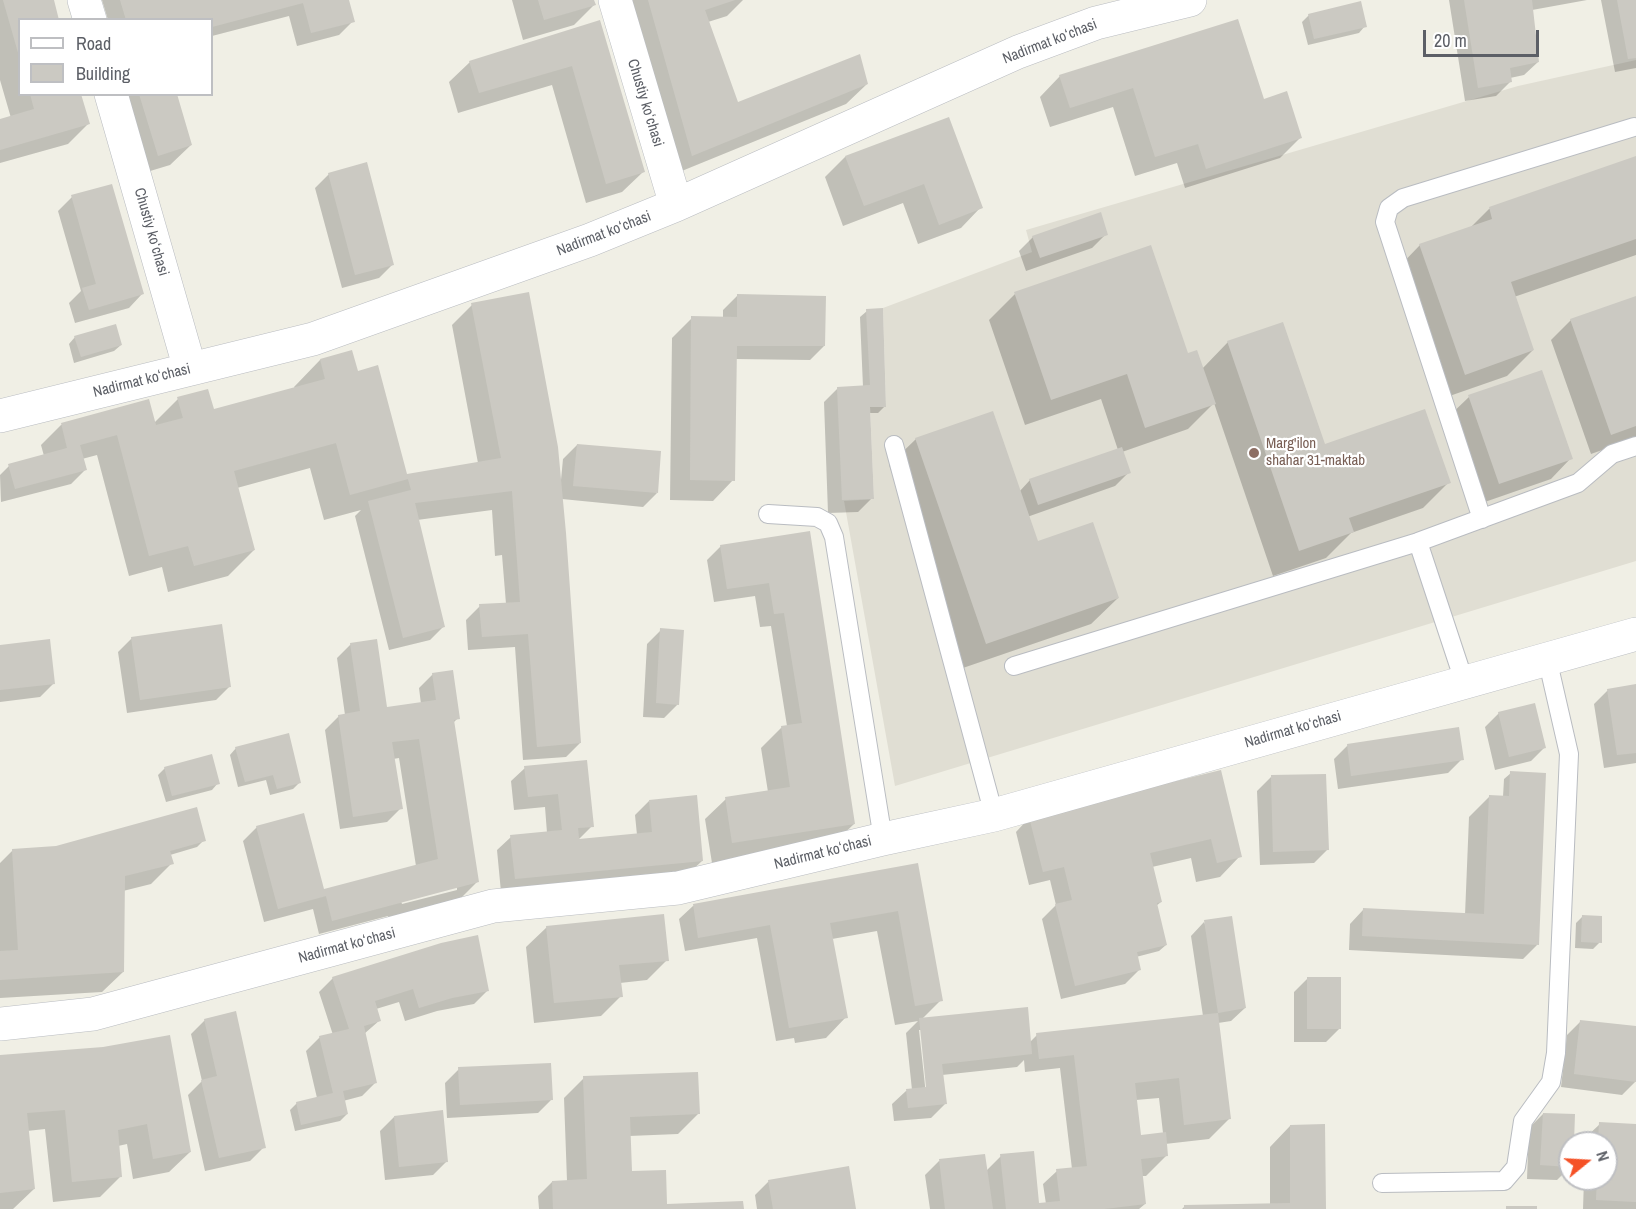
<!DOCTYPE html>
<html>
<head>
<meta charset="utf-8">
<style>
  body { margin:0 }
  #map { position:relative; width:1636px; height:1209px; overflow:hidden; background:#f0efe5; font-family:"Archivo Narrow",sans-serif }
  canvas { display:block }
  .legend { position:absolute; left:18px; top:18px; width:195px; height:78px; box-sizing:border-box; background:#fff; border:2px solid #bebfc2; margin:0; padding:8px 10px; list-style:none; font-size:18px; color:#5c5f66 }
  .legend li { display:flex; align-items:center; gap:12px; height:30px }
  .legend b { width:30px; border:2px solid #bebfc2 }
  .north { position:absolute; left:1558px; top:1131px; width:60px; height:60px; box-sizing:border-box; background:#fff; border:2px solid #bebfc2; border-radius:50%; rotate:72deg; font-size:16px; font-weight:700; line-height:24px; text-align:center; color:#5c5f66 }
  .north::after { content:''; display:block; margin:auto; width:21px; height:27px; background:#f55126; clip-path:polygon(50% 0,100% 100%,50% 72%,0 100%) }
  .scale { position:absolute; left:1423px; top:30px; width:116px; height:27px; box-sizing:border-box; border:3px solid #5c5f66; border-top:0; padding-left:8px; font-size:18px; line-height:21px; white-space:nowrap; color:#5c5f66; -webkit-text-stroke:4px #fff; paint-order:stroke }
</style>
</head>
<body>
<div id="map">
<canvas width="1636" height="1209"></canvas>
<ul class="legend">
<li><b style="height:8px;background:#fff"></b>Road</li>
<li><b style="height:16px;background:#cbc9c2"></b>Building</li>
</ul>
<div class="north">N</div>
<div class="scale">20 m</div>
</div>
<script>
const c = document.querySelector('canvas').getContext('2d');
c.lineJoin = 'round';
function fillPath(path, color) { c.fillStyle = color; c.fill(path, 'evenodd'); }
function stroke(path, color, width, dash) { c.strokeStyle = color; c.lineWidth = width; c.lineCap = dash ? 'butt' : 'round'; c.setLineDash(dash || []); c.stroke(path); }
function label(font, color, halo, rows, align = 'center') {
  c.font = font + ' "Archivo Narrow",sans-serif'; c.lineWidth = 4.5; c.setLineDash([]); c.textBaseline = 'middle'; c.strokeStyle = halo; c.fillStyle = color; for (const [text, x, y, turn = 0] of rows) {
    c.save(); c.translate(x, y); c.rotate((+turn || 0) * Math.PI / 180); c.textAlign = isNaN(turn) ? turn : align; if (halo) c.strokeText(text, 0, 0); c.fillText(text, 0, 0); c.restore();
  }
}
fillPath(new Path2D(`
  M1636,60V561L895,786L844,501L874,499L870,407L886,406L883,308L1032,252L1026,230L1518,86Z`), '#e0ded3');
fillPath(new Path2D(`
  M0,0H52L20,20V94H79L88,124L68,144L0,163V121L11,118L0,80Z
  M102,0H347L353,21L339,35L297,46L289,16L212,36V20H108Z
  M512,0H593L594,5L574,25L523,40Z
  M628,0H743L727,16L708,22L738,104L867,84L846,104L672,175Z
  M1449,0H1587L1532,10L1538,62L1524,75L1510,78V82L1496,96L1465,101Z
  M1601,0H1636V68L1615,72Z
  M1309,15L1365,26L1359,33L1308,45L1302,22Z
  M599,22L643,172L622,192L586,203L552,85L458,113L449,82L470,62Z
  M1060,76L1263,101L1300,138L1280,158L1185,188L1177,163L1135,176L1113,107L1050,127L1040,97Z
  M112,94H175L191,145L170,165L137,175Z
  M948,119L981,207L961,228L918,244L903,203L843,226L825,177L845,157Z
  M1636,158V255L1514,297L1533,350L1507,376L1438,400L1394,272L1420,245L1470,228L1489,209Z
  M329,174L393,264L379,278L342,288L315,188Z
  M72,197L142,294L129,308L75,323L69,303L81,291L58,211Z
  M1106,234L1092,248L1026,271L1019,251L1033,237Z
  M1015,294L1187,355L1202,369L1228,342L1324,445L1449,482L1423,508L1351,533L1326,558L1273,576L1214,403L1188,429L1122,452L1129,472L1115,486L1027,517L1037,543L1118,598L1091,624L960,669L889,465L916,439L1019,492L1030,480L1118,450L1101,399L1025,425L989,320Z
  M737,296L824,346L810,360L735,359L733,480L713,501L670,500L672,338L692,318H723V310Z
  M1636,298V438L1591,454L1551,340L1571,320Z
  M472,305L560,480H561L563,459L577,445L657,493L643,507L562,499L580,743L566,757L523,760L515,647L468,650L466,620L480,606L506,604L502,555L495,556L492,510L417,520L444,626L430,640L389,650L355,516L361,510L324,520L310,468L237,488L254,550L228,576L168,592L162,567L129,576L97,455L82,459L85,470L71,484L1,502L0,475L9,466L44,456L41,445L61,425L148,401L154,423L178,399L213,411L295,389L294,387L320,360L351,352L357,373L406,477L478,463L452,325Z
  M867,311L885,406L878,413H869L872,498L858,512L828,513L824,402L838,388L863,387L860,317Z
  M75,337L121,345L114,351L74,363L69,344Z
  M1469,397L1571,458L1551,479L1479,504L1448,417Z
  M808,533L854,824L833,844L712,863L705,819L726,799L768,792L761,748L782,727L787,726L771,626L760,627L755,596L714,602L707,560L721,546Z
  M661,630L678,704L664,718L643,717L647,644Z
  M132,638L230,686L216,700L127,713L118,652Z
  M351,644L386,709L421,704L419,688L433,674L458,718L453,723L477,882L457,902L389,920L388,916L319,934L313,909L264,922L243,841L257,827L323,891L416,866L399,758L393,759L401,808L387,822L340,829L325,730L339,716L345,715L337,658ZM457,887V890L402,904L401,901Z
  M0,647L54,683L40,697L0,702Z
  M1636,686V763L1604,768L1594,704L1608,690Z
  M1499,713L1545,747L1531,761L1495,770L1485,727Z
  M1348,745L1462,759L1448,773L1338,789L1334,759Z
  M236,748L300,782L293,789L270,795L266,780L238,787L230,755Z
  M585,762L592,826L577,841L637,835L635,815L649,801L702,861L688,874L501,892L497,850L511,837L547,833L545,807L514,810L511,781L525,768Z
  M165,768L218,783L212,790L166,802L158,775Z
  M1220,772L1240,856L1220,877L1196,882L1191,858L1152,867L1161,902L1156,906L1166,945L1159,951L1136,957L1139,970L1125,984L1061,999L1042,919L1056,905L1050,880L1029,885L1016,832L1029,818Z
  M1511,773L1537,945L1523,959L1349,950L1350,924L1363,910L1465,915L1469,817L1490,796L1503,797L1504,779Z
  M1271,777L1328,849L1314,863L1260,865L1257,791Z
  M204,840L197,847L170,855L172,863L151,884L123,891V972L102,992L0,998V863L13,850Z
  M917,865L941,1000L922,1019L1030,1042L1037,1035L1203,1016L1191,936L1204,922L1245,1008L1231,1021L1218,1023L1229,1119L1209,1139L1165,1144L1167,1155L1146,1176H1142L1145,1204L1139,1209H930L925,1175L939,1161L986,1171L1001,1156L1038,1205L1046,1204L1043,1184L1057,1171L1072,1169L1060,1068L1025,1072L1024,1060L1017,1067L942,1075L945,1104L931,1118L894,1121L892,1104L906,1091L912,1090L906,1033L918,1021L895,1025L877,931L832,939L846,1017L826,1038L795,1043L794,1038L776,1041L757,938L685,951L679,919L693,906ZM919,1030H922L929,1094L926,1095ZM1159,1098L1163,1133L1140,1136L1136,1100Z
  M1582,917L1600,942L1593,949L1575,948L1576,923Z
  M547,927L667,960L647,980L620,983L621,996L601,1016L534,1023L526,947Z
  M333,978L488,990L474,1004L437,1011L405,1021L399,1002L376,1009L380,1020L364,1034L375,1083L362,1096L343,1101L347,1114L340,1121L295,1131L290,1110L297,1103L317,1098L306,1051L320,1037L333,1035L319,992Z
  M1308,978L1340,1028L1326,1042H1294V992Z
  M205,1020L264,1147L250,1161L205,1171L188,1095L202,1081L191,1034Z
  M1581,1021L1636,1028V1081L1622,1095L1561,1087L1567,1035Z
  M103,1049L190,1152L169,1172L133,1179L127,1144L118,1146L120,1177L100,1197L53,1202L45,1129L27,1131L34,1189L13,1209H0V1058Z
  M459,1069L551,1100L538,1113L447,1118L445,1083Z
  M584,1078L698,1114L678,1134L629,1136L631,1173L666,1206L742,1209H539L538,1196L552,1182L567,1181L564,1098Z
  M1543,1114L1572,1143H1570V1167L1557,1180L1527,1179L1529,1128Z
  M394,1117L447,1161L433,1175L385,1180L380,1131Z
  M1600,1124L1636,1126V1209H1583L1584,1179H1606V1143H1586V1137Z
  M1290,1126L1325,1209H1182L1185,1206L1270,1205V1147Z
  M769,1181L855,1209H757L755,1195Z`), '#0003');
fillPath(new Path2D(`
  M3,0H54L59,20H20L19,56Z
  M120,0H349L355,22L311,33L303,3L212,27V20H126Z
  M538,0H594L596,5L544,20Z
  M648,0H735L705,10L738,102L860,54L868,84L692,156Z
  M1464,0H1532L1539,62L1510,68L1512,82L1478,88Z
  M1617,0H1636V58L1628,59Z
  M1361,1L1367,27L1314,39L1308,14Z
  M1238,19L1264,99L1287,91L1302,138L1206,169L1198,144L1155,157L1133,88L1070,108L1059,75Z
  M600,20L645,172L606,184L572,66L479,93L469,61Z
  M30,94H81L90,124L0,150V119L34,109Z
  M139,94H177L192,145L158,156Z
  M949,117L983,208L939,225L924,184L864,206L845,156Z
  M1636,156V239L1511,282L1534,350L1465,375L1419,244L1492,219L1489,207Z
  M367,162L394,265L355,275L328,173Z
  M112,184L144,294L89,310L82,288L96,284L71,195Z
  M1101,212L1108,235L1040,258L1032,236Z
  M1151,245L1188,353L1197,350L1216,404L1145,428L1127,374L1051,400L1014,292Z
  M529,292L558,447L566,533L581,743L537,747L528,634L482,637L479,604L520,602L512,491L415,503L445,627L403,638L368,501L411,490L408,479L350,495L336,443L234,471L255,550L194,566L188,546L149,556L117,435L80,445L87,470L15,489L8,464L67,448L61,423L149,399L156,425L183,418L177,397L208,389L214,409L325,379L320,359L352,350L358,371L378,365L407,474L501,458L471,303Z
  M737,294L826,296L825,346H737L735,481L690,480L691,316L737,317Z
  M1636,296V426L1611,435L1570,319Z
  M883,308L886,407H870L874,499L842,500L837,387L870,385L866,309Z
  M1283,322L1325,444L1425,409L1451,483L1349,518L1354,532L1299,551L1227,341Z
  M116,324L122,345L81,357L74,336Z
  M1542,370L1573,459L1499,484L1468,395Z
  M993,411L1038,541L1093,522L1119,598L986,644L915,438Z
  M577,444L661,451L658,493L573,486Z
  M1122,447L1131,473L1038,505L1029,479Z
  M810,531L855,824L732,843L725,797L790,787L781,726L802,723L784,613L774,614L769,583L727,589L720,545Z
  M222,624L231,687L140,700L131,637Z
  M660,628L684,630L679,705L656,703Z
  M50,639L55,684L0,690V645Z
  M377,639L387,707L436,700L432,673L453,670L460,719L454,720L479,882L332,921L326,896L278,909L256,826L304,813L324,889L438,859L419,739L392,742L403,809L353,817L338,715L360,711L350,643Z
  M1636,684V753L1617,755L1607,689Z
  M1535,703L1546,748L1509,757L1498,712Z
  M1459,727L1464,760L1351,776L1347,744Z
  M289,733L301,783L277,789L273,775L245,782L235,747Z
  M212,754L220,784L172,796L164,767Z
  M587,760L594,827L578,828L579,839L652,832L649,800L697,795L703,861L515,879L510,835L562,830L558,794L528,797L524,766Z
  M1221,770L1242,857L1217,863L1211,839L1150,853L1162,902L1157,903L1167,945L1137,952L1141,970L1075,986L1055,904L1072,900L1064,867L1043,872L1029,817Z
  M1510,771L1546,773L1539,945L1362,936L1363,908L1484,914L1489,795L1509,796Z
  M1326,774L1329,850L1273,852L1271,775Z
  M197,807L206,841L170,851L174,864L125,876L124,972L0,980V951L18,950L12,849L56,846Z
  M918,863L943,1001L915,1006L898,911L830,923L848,1018L789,1028L770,925L698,938L693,904Z
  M664,914L669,961L619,965L623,997L554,1003L546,926Z
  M1582,915L1602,916V943L1581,942Z
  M1232,916L1246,1008L1218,1013L1204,920Z
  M478,935L489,991L452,998L419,1008L413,989L375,1001L381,1021L364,1026L377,1083L343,1091L348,1114L301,1125L296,1102L333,1093L319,1036L349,1029L332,977L441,943Z
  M1307,977H1341V1029H1307Z
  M1028,1007L1032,1054L942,1064L947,1104L908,1108L906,1089L926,1087L919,1018Z
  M236,1011L266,1148L219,1158L201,1080L217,1076L204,1019Z
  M1218,1013L1231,1119L1184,1125L1179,1078L1135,1083L1141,1135L1166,1132L1168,1156L1141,1159L1146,1204L1104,1209H1006L1000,1154L1034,1151L1039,1203L1060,1201L1056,1169L1087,1166L1074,1055L1039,1059L1036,1033Z
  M1580,1020L1636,1026V1082L1574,1074Z
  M170,1035L191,1152L153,1159L147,1124L118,1130L122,1177L72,1182L65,1110L27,1113L35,1189L0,1193V1055L103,1047Z
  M551,1063L553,1100L460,1105L458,1067Z
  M698,1072L700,1114L630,1117L632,1171L666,1170L667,1204L743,1201L744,1209H553L552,1181L587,1179L583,1076Z
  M443,1110L448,1162L399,1167L394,1116Z
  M1543,1113L1575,1114L1574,1143H1570V1167L1540,1165Z
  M1599,1122L1636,1124V1202L1596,1200L1597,1179H1606V1143H1598Z
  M1325,1124L1326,1209H1184V1205L1290,1203V1125Z
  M985,1154L993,1209H945L939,1159Z
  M849,1166L856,1209H773L768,1180Z
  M1506,1206H1537V1209H1506Z`), '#cbc9c2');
const service = new Path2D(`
  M894,445L994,815
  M768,514L817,517L828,523L834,537L883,839
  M1482,519L1385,222L1389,208L1403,198L1634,127
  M1418,542L1464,681
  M1014,666L1418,542L1578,483L1612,454L1636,446
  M1382,1183L1504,1181L1516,1167L1523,1121L1551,1082L1556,1053L1569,754L1547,658`);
const minor = new Path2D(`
  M84,0L90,20
  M615,0L676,205
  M111,94L190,369
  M0,416L313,339L590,240L676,205L1018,52L1096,23L1190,0
  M0,1024L93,1014L493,906L678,888L883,839L994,815L1636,634`);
stroke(service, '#b9bcc1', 20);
stroke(minor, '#b9bcc1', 34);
stroke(service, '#fff', 18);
stroke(minor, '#fff', 33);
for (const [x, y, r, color] of [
  [1254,453,6,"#8d6e63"]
]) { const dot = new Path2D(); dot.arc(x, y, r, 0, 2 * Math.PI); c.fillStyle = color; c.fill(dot); stroke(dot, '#fff', 2); }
label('15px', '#5c5f66', '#fff', [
  ["Nadirmat koʻchasi",1050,42,-21],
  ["Chustiy koʻchasi",645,103,73],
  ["Chustiy koʻchasi",151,232,74],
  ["Nadirmat koʻchasi",604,234,-21],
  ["Nadirmat koʻchasi",142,381,-14],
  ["Nadirmat koʻchasi",1293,730,-16],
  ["Nadirmat koʻchasi",823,853,-14],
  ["Nadirmat koʻchasi",347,946,-15]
]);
label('15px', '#785e54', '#fff', [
  ["Marg'ilon",1266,444],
  ["shahar 31-maktab",1266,461]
], 'left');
</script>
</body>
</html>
